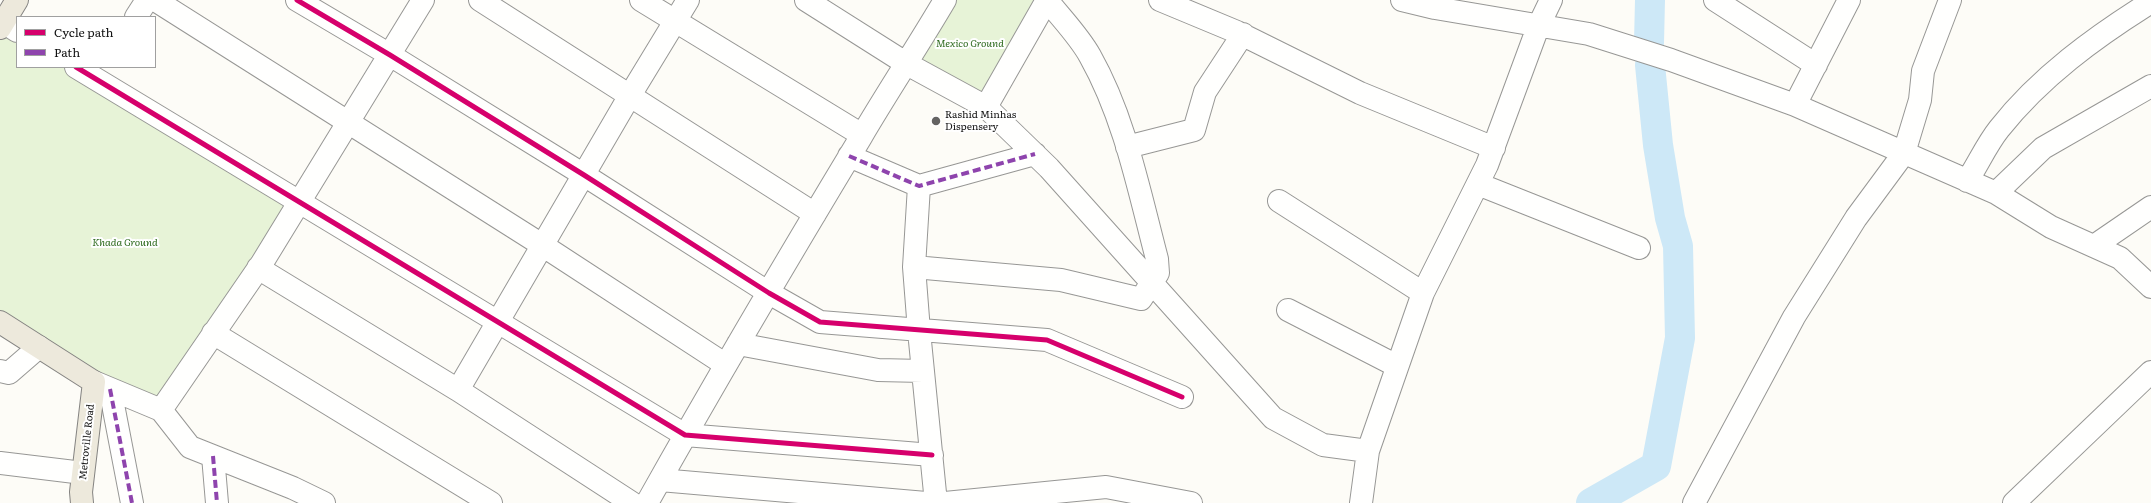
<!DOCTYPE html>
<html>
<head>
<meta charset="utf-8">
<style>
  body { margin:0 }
  #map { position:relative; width:2151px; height:503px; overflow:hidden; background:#fdfcf7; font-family:Literata,serif }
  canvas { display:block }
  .legend { position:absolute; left:16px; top:16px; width:140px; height:52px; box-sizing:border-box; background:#fff; border:1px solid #a0a0a0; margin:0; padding:5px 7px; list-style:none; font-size:12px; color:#111 }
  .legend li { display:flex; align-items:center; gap:8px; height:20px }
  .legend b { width:20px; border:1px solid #a0a0a0 }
</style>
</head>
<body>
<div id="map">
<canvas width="2151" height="503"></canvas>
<ul class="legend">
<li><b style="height:5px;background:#d6006c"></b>Cycle path</li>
<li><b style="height:5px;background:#8e44ad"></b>Path</li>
</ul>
</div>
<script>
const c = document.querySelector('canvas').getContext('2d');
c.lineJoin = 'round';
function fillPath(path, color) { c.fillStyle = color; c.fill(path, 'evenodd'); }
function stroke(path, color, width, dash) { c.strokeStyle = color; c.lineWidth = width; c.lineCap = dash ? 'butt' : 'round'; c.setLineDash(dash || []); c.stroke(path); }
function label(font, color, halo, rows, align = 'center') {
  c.font = font + ' Literata,serif'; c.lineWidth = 4; c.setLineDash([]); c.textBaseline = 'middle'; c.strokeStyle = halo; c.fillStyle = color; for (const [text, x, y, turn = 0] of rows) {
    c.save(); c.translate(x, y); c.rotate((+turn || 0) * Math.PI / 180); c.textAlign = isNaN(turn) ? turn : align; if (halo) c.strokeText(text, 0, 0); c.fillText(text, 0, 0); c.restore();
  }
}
fillPath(new Path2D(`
  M945,0H1046L983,106L908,66Z
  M0,20L17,31V67H77L297,201L159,407L0,319Z`), '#e7f3d7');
stroke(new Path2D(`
  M1649,43L1650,0
  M1591,503L1656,466L1680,338L1678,246L1670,218L1658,145L1650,65`), '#cde8f7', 30);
const minor = new Path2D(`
  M155,0L542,245L726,365
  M297,0L390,55L584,175L769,293L820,322L1047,340L1182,397
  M480,0L815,214
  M641,0L862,135
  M806,0L907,64L986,107L1049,168L1273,418L1323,445L1368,451
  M1160,0L1237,32L1360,93L1494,148
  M1402,0L1435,8L1589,34L1671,60L1795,105L1996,193L2051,227L2120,258L2151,287
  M1715,0L1816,65
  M136,17L147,0
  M0,20L17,31
  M76,67L685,435L932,455
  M1795,105L1849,0
  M986,107L1047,0
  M1127,147L1194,130L1205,92L1243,34
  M849,156L919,186L1035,154
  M1967,181C1978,164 1987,144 1999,129C2040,77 2095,37 2151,2
  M1478,184L1639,248
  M919,186L914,267L919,331L936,503
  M1996,193L2043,148L2151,86
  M1279,201L1423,293
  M2094,246L2151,207
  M914,267L1061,280L1141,299L1158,273L1157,259C1139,191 1125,118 1090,56C1079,36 1061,18 1047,0
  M258,268L458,390L632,503
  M1288,310L1397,366
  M213,333L491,503
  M738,344L878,370L923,371
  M0,371L9,373L39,347
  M94,382L161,410L190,447L293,488L324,503
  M110,389L132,503
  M458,390L629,97L688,0
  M161,410L262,263L423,0
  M213,456L217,503
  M0,463L83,473
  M660,480L926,503
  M647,503C716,380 788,258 861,137C888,91 918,46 945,0
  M945,503L1106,487L1191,503
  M1361,503L1368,451L1423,293L1487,165L1538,27L1551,0
  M1694,503L1794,317L1856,218L1904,153L1920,100L1923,71L1950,0
  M2014,503L2151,372`);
const major = new Path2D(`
  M0,28L17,0
  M0,322L94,382L81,492L82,503`);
stroke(minor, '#979795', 24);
stroke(major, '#858482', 24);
stroke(minor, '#fffffe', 22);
stroke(major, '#ede9dc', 22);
stroke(new Path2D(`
  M849,156L919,186L1035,154
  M110,389L132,503
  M213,456L217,503`), '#8e44ad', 4, [8, 4]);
stroke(new Path2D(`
  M297,0L390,55L584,175L769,293L820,322L1047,340L1182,397
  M76,67L685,435L932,455`), '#d6006c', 5);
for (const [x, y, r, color] of [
  [936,121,5,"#646362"]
]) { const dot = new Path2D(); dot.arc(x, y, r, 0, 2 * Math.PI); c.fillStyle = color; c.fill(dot); stroke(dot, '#fff', 1.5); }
label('italic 10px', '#2f6b1f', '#fff', [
  ["Mexico Ground",970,44],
  ["Khada Ground",125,243]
]);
label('10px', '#111', '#fff', [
  ["Rashid Minhas",945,115],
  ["Dispensery",945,127]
], 'left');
label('10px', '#111', '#fff', [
  ["Metroville Road",87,442,-84]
]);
</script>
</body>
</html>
